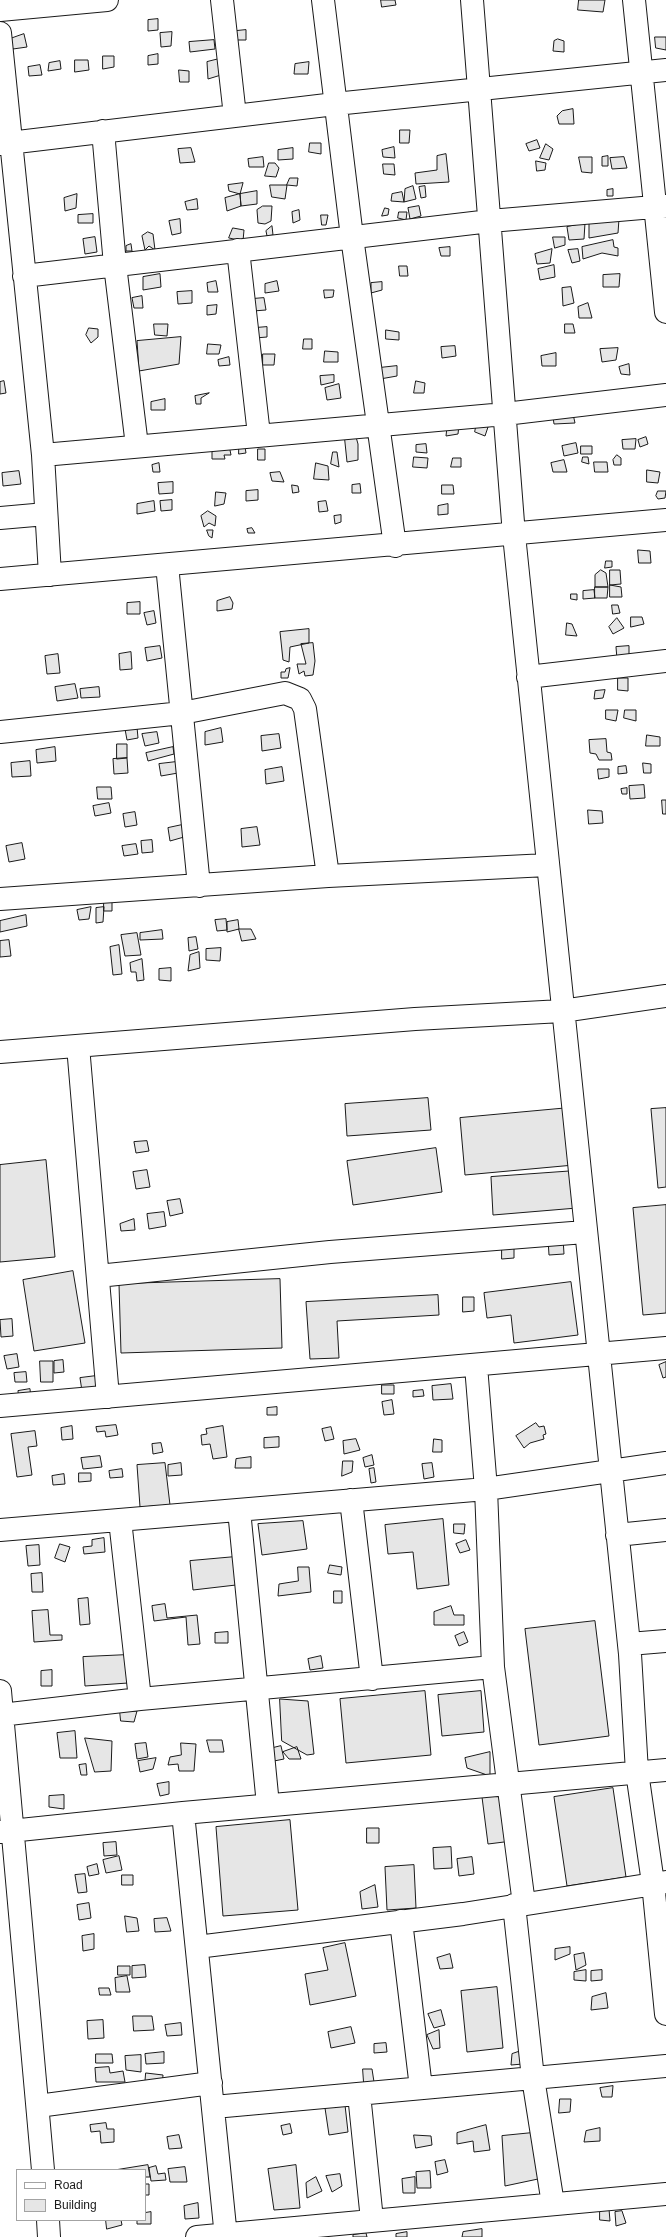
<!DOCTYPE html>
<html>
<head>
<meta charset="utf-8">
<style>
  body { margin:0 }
  #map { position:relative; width:666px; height:2237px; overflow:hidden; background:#fff; font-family:Arial,sans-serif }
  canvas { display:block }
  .legend { position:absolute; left:16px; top:2169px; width:130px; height:52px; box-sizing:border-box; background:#fff; border:1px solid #a3a3a3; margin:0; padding:5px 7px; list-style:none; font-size:12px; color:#1a1a1a }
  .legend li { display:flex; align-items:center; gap:8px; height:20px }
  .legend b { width:20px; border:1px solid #a3a3a3 }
</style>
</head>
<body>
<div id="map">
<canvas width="666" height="2237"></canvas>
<ul class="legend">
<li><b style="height:5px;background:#fff"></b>Road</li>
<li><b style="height:11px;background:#e6e6e6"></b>Building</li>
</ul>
</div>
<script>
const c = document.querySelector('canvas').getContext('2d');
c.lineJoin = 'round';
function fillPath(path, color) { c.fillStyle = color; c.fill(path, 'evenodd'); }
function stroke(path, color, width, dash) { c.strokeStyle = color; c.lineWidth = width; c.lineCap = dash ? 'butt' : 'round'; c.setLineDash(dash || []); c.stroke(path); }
const building = new Path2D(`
  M381,0H395L396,5L382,7Z
  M579,0H605L603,12L578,10Z
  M158,19V30L148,31V20Z
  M246,30V40H235L236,31Z
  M172,32L171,46L161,47L160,33Z
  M24,34L27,47L13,49L10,39Z
  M655,37H666V50L656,48Z
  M558,39L564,41V52L553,51L554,41Z
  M214,40L215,49L190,52L189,42Z
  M158,54V64L148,65V56Z
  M103,56H114V67L103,69Z
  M219,59L221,75L208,79L207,62Z
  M75,60H88L89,70L75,72Z
  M60,61L61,69L48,71L49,63Z
  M309,62L308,74H294L295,64Z
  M40,65L42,75L29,76L28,67Z
  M179,70L189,71V82H180Z
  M573,109L574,124H559L557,116L562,111Z
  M400,130H410L409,143H400Z
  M537,140L540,148L529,151L526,144Z
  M310,143H321V154L309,152Z
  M546,144L553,149L549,160L540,158Z
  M394,147L395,158L383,157L382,150Z
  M191,148L195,162L180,163L178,149Z
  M293,148V159L278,160V150Z
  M446,154L449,182L416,184L415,173L437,170V156Z
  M608,156V166H602V157Z
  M263,157L264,167H249L248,159Z
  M579,157H592V173L582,172Z
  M624,157L627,168L612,169L610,158Z
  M536,161L546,163L545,170L537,171Z
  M269,163H275L279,168L276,177L265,176Z
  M383,164H394L395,175L384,174Z
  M290,178H298L297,186L287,185Z
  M243,183L240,194L229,191L228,185Z
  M270,185H287L285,199L272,197Z
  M413,186L416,199L404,202L405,189Z
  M425,186L426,197L421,198L419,187Z
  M613,189V196H607V190Z
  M257,191V204L241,206L240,194Z
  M402,192L404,202L391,201L392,194Z
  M77,194L76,208L65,211L64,198Z
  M240,194L241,206L227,211L225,198Z
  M197,199L198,209L187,210L185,202Z
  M263,206H272L271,221L265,224L258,223L257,210Z
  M419,206L421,216L410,219L408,208Z
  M385,208L389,209L388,215L382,216Z
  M299,210L300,220L293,223L292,212Z
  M399,212H407L406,220L398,218Z
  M93,214V223H78V215Z
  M321,215H328L326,225H322Z
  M180,219L181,233L172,235L169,221Z
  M619,219L618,233L589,238V224Z
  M585,223L584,239L569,240L567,227Z
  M272,226L273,235L267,236L266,231Z
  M233,228L244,230L243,241L229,238Z
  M148,232L153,234L155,250L149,246L145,250L142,236Z
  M95,237L97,252L85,254L83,239Z
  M553,237H565V245L555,248Z
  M613,240L614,247L618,248V256L602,253L583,259L582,247Z
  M131,244L132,251H126V246Z
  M450,247V256H441L439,248Z
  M552,249L550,263L537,264L535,254Z
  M578,249L580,261L572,263L568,250Z
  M554,265L555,277L540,280L538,269Z
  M399,266H407L408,276H400Z
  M160,274L161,287L143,290V277Z
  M620,274L619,287H603V275Z
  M216,281L218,292H208L207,283Z
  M277,281L279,291L265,293V284Z
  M382,282V290L371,293V283Z
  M571,287L574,303L563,306L562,288Z
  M324,290H334L333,297L325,298Z
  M192,291V303L178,304L177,292Z
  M142,296L143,308H134L132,298Z
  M264,298L266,310L253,311L252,299Z
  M588,303L592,318H579L578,307Z
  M217,305L216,314L207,315V306Z
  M154,324H168L167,336L155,335Z
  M565,324H573L575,333H565Z
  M267,327V337L255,338V328Z
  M89,328L98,329V337L91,343L86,335Z
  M386,330L399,332V340L386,339Z
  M181,337L179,364L139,371L137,341Z
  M304,339H312V349H303Z
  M208,344L221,345L219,354H207Z
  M455,346L456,356L442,358L441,347Z
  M618,348L616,360L602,362L600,349Z
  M325,351L338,352V362H324Z
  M556,353V366H542L541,356Z
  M263,354H275L274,365H263Z
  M229,357L230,365L219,366L218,360Z
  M629,364L630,375L621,374L619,367Z
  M397,366V376L380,379L379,368Z
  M334,375V382L321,385L320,376Z
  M4,381L6,393L0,394V382Z
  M416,381L425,383L424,393H414Z
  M339,384L341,398L327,400L325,388Z
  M209,393L201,398V404H196L195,396Z
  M165,399V410H151V402Z
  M573,414L575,423L554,424L553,417Z
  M477,422L488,427L485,436L475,432Z
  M459,425L458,434L446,436L447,427Z
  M354,430L358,444V460L347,462L344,433Z
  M646,437L648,444L640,447L638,440Z
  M636,439L635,449H623L622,440Z
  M239,440L245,447L246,453L239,454Z
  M576,443L578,453L564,456L562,446Z
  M426,444L427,453L416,452V445Z
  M229,445L231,455H224L225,459H212V449Z
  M581,446H592V454H581Z
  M258,449H265V460H258Z
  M333,452H337L339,467L331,464Z
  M617,455L621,458V465H614L613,460Z
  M414,457L428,458L427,468L413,467Z
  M583,457H588L589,464L582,462Z
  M453,458H461V467H451Z
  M564,460L567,472H553L551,463Z
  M594,462H607L608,472H595Z
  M159,463L160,472H153L152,465Z
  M316,463L328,466L329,480L314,479Z
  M647,470L660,472L658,483L647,482Z
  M19,471L21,484L3,486L2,473Z
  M280,472L284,482L272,481L270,473Z
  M173,482V493L159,494L158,483Z
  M360,484L361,493H352V485Z
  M292,485L298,486L299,492L293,493Z
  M442,485H453L454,494H442Z
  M258,490V500L246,501V491Z
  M658,491H666L665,498L658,499L656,496Z
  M216,492L226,493L224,504L215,506Z
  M172,500V510L161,511L160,501Z
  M154,501L155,511L137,514V504Z
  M326,501L328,511L319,512L318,502Z
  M448,504V514L438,515V506Z
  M208,511L216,516L215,526L209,523L204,527L201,516Z
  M341,515V522L335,524L334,516Z
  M252,528L255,533H248L247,529Z
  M207,530H213L212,538L209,536Z
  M638,550L650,551L651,563H639Z
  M606,561H612V567L605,568Z
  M601,570L606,573L608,587H595V575Z
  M610,570H620L621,584L610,585Z
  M610,585L621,587L622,597H610Z
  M595,587H608L607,598H595Z
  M594,590L595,598L583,599V591Z
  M571,594H577V600L571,599Z
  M230,597L233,603L232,609L217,611V601Z
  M140,602V614H127V603Z
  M612,605H618L620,613L613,614Z
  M154,611L156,623L147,625L144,613Z
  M631,617H642L644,624L631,627Z
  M617,618L624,628L613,634L609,627Z
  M567,623L572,624L577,636L566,635Z
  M309,629V643L290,647L289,662L283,660L280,632Z
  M313,643L315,661L313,675L305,676L304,671L299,674L297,664H306L301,644Z
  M160,646L162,658L147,661L145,648Z
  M629,646V657L617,659L616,647Z
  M131,652L132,669L120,670L119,654Z
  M58,654L60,673L47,674L45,656Z
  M290,668L288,678H281V672H285L286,669Z
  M618,678H628V691L618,690Z
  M75,684L78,698L57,701L55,687Z
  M99,687L100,697L81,698L80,689Z
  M605,690L603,698L594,699L595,691Z
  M606,710H618L616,721L606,719Z
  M625,710H636V721L624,718Z
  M137,727L138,738L127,740L125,729Z
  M221,728L223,742L205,745V732Z
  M157,732L159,743L145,746L142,734Z
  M279,734L281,748L262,751L261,736Z
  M647,735L660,737V746H646Z
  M606,739L607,752L611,753L612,760H599L596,754L590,753L589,740Z
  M117,744H127V758L117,759Z
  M55,747L56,761L37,763L36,750Z
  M173,747L174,754L148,761L146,753Z
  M127,758L128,773L114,774L113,759Z
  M30,761L31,776L12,777L11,763Z
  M176,762L178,773L161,776L159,764Z
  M643,763L651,764V773H644Z
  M626,766L627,773L618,774V767Z
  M282,767L284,781L266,784L265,770Z
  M598,769H609V777L599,779Z
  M644,785L645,798L630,799L629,786Z
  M97,787H111L112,799H98Z
  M627,788V794H622L621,789Z
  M662,800H666V814H663Z
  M109,803L111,813L95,816L93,806Z
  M588,810L602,811L603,823L589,824Z
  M135,812L137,825L125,827L123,814Z
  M182,825L184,837L170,841L168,828Z
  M257,827L260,845L242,847L241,829Z
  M152,840L153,852L142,853L141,841Z
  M22,843L25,859L9,862L6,846Z
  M136,844L138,854L124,856L122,846Z
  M104,902H112V911H104Z
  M91,907L89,919L79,920L77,910Z
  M104,907L103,922L96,923V908Z
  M26,915L27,926L0,932V921Z
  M226,919L227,930L217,931L215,920Z
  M238,920L239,929L227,932V922Z
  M239,929H251L256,939L242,941Z
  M162,930L163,939L140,940V933Z
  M137,933L141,955L125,956L121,935Z
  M196,937L198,949L189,951L188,938Z
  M9,940L11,956L0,957V941Z
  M119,945L122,974L113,975L110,947Z
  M221,948L220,961L206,960V949Z
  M199,952L200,968L188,971L190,955Z
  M142,959L144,980L137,981L136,972H131L130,963Z
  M171,968V981L159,980V969Z
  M428,1098L431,1130L347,1136L345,1104Z
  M569,1108L574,1165L465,1175L460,1118Z
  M666,1108V1187L658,1188L651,1109Z
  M147,1141L149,1151L136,1153L134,1142Z
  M436,1148L442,1192L353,1205L347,1161Z
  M46,1160L55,1257L0,1262V1165Z
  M147,1170L150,1187L136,1189L133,1172Z
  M575,1171L577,1208L493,1215L491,1177Z
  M180,1199L183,1213L170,1216L167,1201Z
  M666,1205V1313L643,1315L633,1208Z
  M164,1212L166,1226L149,1229L147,1214Z
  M134,1219L135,1230L121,1231L120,1224Z
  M563,1238L564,1254L549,1255L548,1239Z
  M502,1248H514V1258L502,1259Z
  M73,1271L85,1343L34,1351L23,1280Z
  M280,1279L282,1348L121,1353L119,1284Z
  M571,1282L578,1335L514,1343L511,1315L487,1318L484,1293Z
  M438,1295L439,1315L337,1321L339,1358L310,1359L306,1302Z
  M463,1297H474V1311L463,1312Z
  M12,1319L13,1336L1,1337L0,1320Z
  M17,1354L19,1367L7,1369L4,1356Z
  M63,1360L64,1372L54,1373V1361Z
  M40,1361H53V1382H41Z
  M666,1362V1377L663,1378L659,1365Z
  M26,1372L27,1382H15L14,1373Z
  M96,1376L97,1389L82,1391L80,1378Z
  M451,1384L453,1399L433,1400L432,1386Z
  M382,1385H394V1394H382Z
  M30,1389L31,1399L19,1400L18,1391Z
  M423,1390L424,1396L413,1397V1391Z
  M392,1400L394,1414L384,1415L382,1402Z
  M277,1407V1415H267V1408Z
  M536,1423L539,1427L544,1426L546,1434L543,1435L544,1439L530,1443L524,1448L516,1436Z
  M116,1425L118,1435L106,1437L105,1431L97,1432L96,1427Z
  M72,1426L73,1439L62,1440L61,1428Z
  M223,1426L227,1457L213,1459L210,1444L202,1445L201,1435L207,1434L206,1429Z
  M331,1427L334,1439L325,1441L322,1429Z
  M35,1431L37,1446L28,1447L32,1475L17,1477L11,1434Z
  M279,1437V1447L264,1448V1438Z
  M356,1439L360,1450L344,1454L343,1441Z
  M434,1439L442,1440V1452H433Z
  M161,1443L163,1452L153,1454L152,1444Z
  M372,1455L374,1465L365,1467L363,1458Z
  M100,1456L102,1467L83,1469L81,1458Z
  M251,1457V1468H235L236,1459Z
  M343,1461H353L352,1472L342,1476Z
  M165,1463L170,1505L140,1507L137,1465Z
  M181,1463L182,1475L168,1476V1465Z
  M432,1463L434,1477L424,1479L422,1464Z
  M374,1468L376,1482L371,1483L369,1469Z
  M122,1469L123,1477L110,1478L109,1471Z
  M79,1473H91V1481L79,1482Z
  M64,1474L65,1484L53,1485L52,1476Z
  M443,1519L449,1585L417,1589L413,1552L388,1554L385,1525Z
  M303,1521L307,1549L262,1555L258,1524Z
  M454,1524H465L464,1534L454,1533Z
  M104,1538L105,1552L84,1554L83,1547L92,1546V1540Z
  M466,1540L470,1550L460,1553L456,1544Z
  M60,1544L70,1547L65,1562L55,1558Z
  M39,1545L40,1565L28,1566L26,1546Z
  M235,1557L236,1585L193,1590L190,1561Z
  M330,1565L342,1567L341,1575L328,1573Z
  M298,1567H309L311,1592L278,1596L279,1584L298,1581Z
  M42,1573L43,1592H32L31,1574Z
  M334,1591H342V1603H334Z
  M88,1598L90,1624L80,1625L78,1599Z
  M165,1604L167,1618L197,1615L200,1644L188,1645L186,1617L154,1621L152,1606Z
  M451,1606L454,1615H464V1625H434V1612Z
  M48,1610L50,1635H62V1640L34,1642L32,1611Z
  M595,1621L609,1736L539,1745L525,1629Z
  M228,1632V1643H215V1633Z
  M464,1632L468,1642L459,1646L455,1636Z
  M127,1655L128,1683L85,1686L83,1657Z
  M321,1656L323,1668L310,1670L308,1659Z
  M52,1670V1686H41V1671Z
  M425,1691L431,1755L346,1763L340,1699Z
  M481,1691L484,1732L442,1736L438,1695Z
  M280,1699L308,1701L314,1754L307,1755L282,1741Z
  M120,1711H137L134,1722L121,1721Z
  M75,1731L77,1758H60L57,1733Z
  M85,1738L112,1741L111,1771L95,1772Z
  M207,1740H222L224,1752H210Z
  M146,1743L148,1757L137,1759L135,1744Z
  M181,1743L196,1744L194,1771H179L178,1764L168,1765L170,1757L181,1755Z
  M281,1746L284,1759L274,1761L269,1749Z
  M297,1747L301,1759H289L283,1752Z
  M490,1752V1776L467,1768L465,1758Z
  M156,1758L153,1769L140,1772L138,1761Z
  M86,1764L87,1775H81L79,1765Z
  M169,1782V1794L160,1796L157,1784Z
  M613,1788L626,1877L567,1886L554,1797Z
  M506,1793L512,1841L488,1844L482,1797Z
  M64,1795V1809L49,1807V1796Z
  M290,1820L298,1910L223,1916L216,1827Z
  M367,1828H379V1843H367Z
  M116,1842L117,1855L104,1856L103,1843Z
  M451,1847L452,1868L434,1869L433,1848Z
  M119,1856L122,1870L106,1873L103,1860Z
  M472,1857L474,1874L459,1876L457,1859Z
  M97,1864L99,1874L89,1876L87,1867Z
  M414,1865L416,1908L387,1910L385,1867Z
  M85,1874L87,1892L78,1893L75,1875Z
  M122,1875H133V1885H122Z
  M375,1885L378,1907L362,1909L360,1892Z
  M89,1903L91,1918L79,1920L77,1905Z
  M125,1916L137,1918L139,1931L127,1932Z
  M167,1918L171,1931L155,1932L154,1919Z
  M94,1934V1949L83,1951L82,1936Z
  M345,1943L356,1996L310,2005L305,1974L328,1970L323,1948Z
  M570,1947V1954L555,1960V1949Z
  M584,1953L586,1965L576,1970L574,1955Z
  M450,1954L453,1968L440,1969L437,1958Z
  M145,1965L146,1977L132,1978V1966Z
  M118,1966H130V1975H118Z
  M586,1970V1981L574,1980V1972Z
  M602,1970V1980L591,1981V1971Z
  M127,1976L130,1992H116L115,1978Z
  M497,1987L503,2048L467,2052L461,1991Z
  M99,1988H109L111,1995H100Z
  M606,1993L608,2008L591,2010L592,1997Z
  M441,2010L445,2025L434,2028L428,2014Z
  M133,2016H152L154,2030L134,2031Z
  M103,2020L104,2038L88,2039L87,2021Z
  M181,2023L182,2035L167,2036L165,2025Z
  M351,2027L355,2043L331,2048L328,2032Z
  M439,2030L440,2048L433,2049L427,2035Z
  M386,2043L387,2052L374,2053V2044Z
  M521,2051L523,2064L511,2065L512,2054Z
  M164,2052V2063L146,2064L145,2054Z
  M96,2054H112L113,2063H96Z
  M141,2055V2072L126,2070L125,2056Z
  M109,2067L110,2073L123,2071L125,2082H96L95,2068Z
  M363,2069H372L374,2082L364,2083Z
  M146,2073L163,2075L162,2088L145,2086Z
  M613,2086L612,2097H602L600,2088Z
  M560,2099H571L570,2112L559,2113Z
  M345,2105L348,2132L329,2135L325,2108Z
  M106,2123L107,2129H114V2142L101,2143L100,2131L91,2132L90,2125Z
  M290,2124L292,2133L283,2135L281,2126Z
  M486,2125L490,2150L474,2152L473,2141L457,2144V2133Z
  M600,2128V2141L584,2142L586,2131Z
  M532,2133L538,2179L505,2186L502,2136Z
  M179,2135L182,2148L169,2149L167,2137Z
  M414,2135L431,2136L432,2145L416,2148Z
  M445,2160L448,2172L437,2175L435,2162Z
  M148,2165L150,2177H145V2170H115Z
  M296,2165L300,2208L274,2210L268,2169Z
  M156,2166L158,2174L165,2173L166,2180L151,2181L149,2168Z
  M185,2167L187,2182H170L168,2169Z
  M430,2171L431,2188H417L416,2172Z
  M340,2174L342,2186L332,2192L326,2176Z
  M316,2177L322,2191L307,2198L306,2183Z
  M415,2177V2193H403L402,2179Z
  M145,2184H149V2195H145Z
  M198,2203L199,2218L185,2219L184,2206Z
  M600,2208L609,2209L610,2221L600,2220Z
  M622,2211L626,2223L616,2226L615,2212Z
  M151,2212V2224H137V2220H145V2213Z
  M106,2220H121L122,2225L107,2229Z
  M482,2229V2237H462L463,2232Z
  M407,2232V2237H396V2234Z
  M366,2233L367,2237H353V2235Z`);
fillPath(building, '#e6e6e6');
stroke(building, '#1a1a1a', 1);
const minor = new Path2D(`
  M222,0L235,116
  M323,0L352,237L395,546
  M472,0L514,535L630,1654L637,1772L653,1883L666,2014
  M634,0L666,312
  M0,10L107,0
  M0,33L43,455L50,575
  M103,131L115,265L137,446
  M0,144L335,104L666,70
  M238,250L259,435
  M24,276L490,221L666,206
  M43,455L505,414L666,395
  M0,518L46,514
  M167,565L199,886
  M0,579L666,520
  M528,677L666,661
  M0,732L182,713L285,693L300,699L305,709L328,876
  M0,899L328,876L547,865
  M78,1046L108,1397
  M0,1052L415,1019L562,1011L666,996
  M98,1276L330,1252L585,1232
  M476,1366L486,1489L493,1667L524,1904
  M0,1406L666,1348
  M351,1500L372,1679
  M239,1510L268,1805
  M120,1520L140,1699
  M0,1530L486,1489L666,1463
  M617,1535L666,1530
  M629,1644L666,1641
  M0,1691L43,2170
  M0,1715L140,1699L493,1667
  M183,1813L226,2237
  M0,1832L183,1813L666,1770
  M514,1905L533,2078L553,2204
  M401,1921L421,2088
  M197,1947L463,1914L666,1882
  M359,2094L372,2220
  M38,2106L211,2083
  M214,2107L666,2066
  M48,2220L49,2237
  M197,2237L666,2194`);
stroke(minor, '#1a1a1a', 24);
stroke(minor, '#fff', 22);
</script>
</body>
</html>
